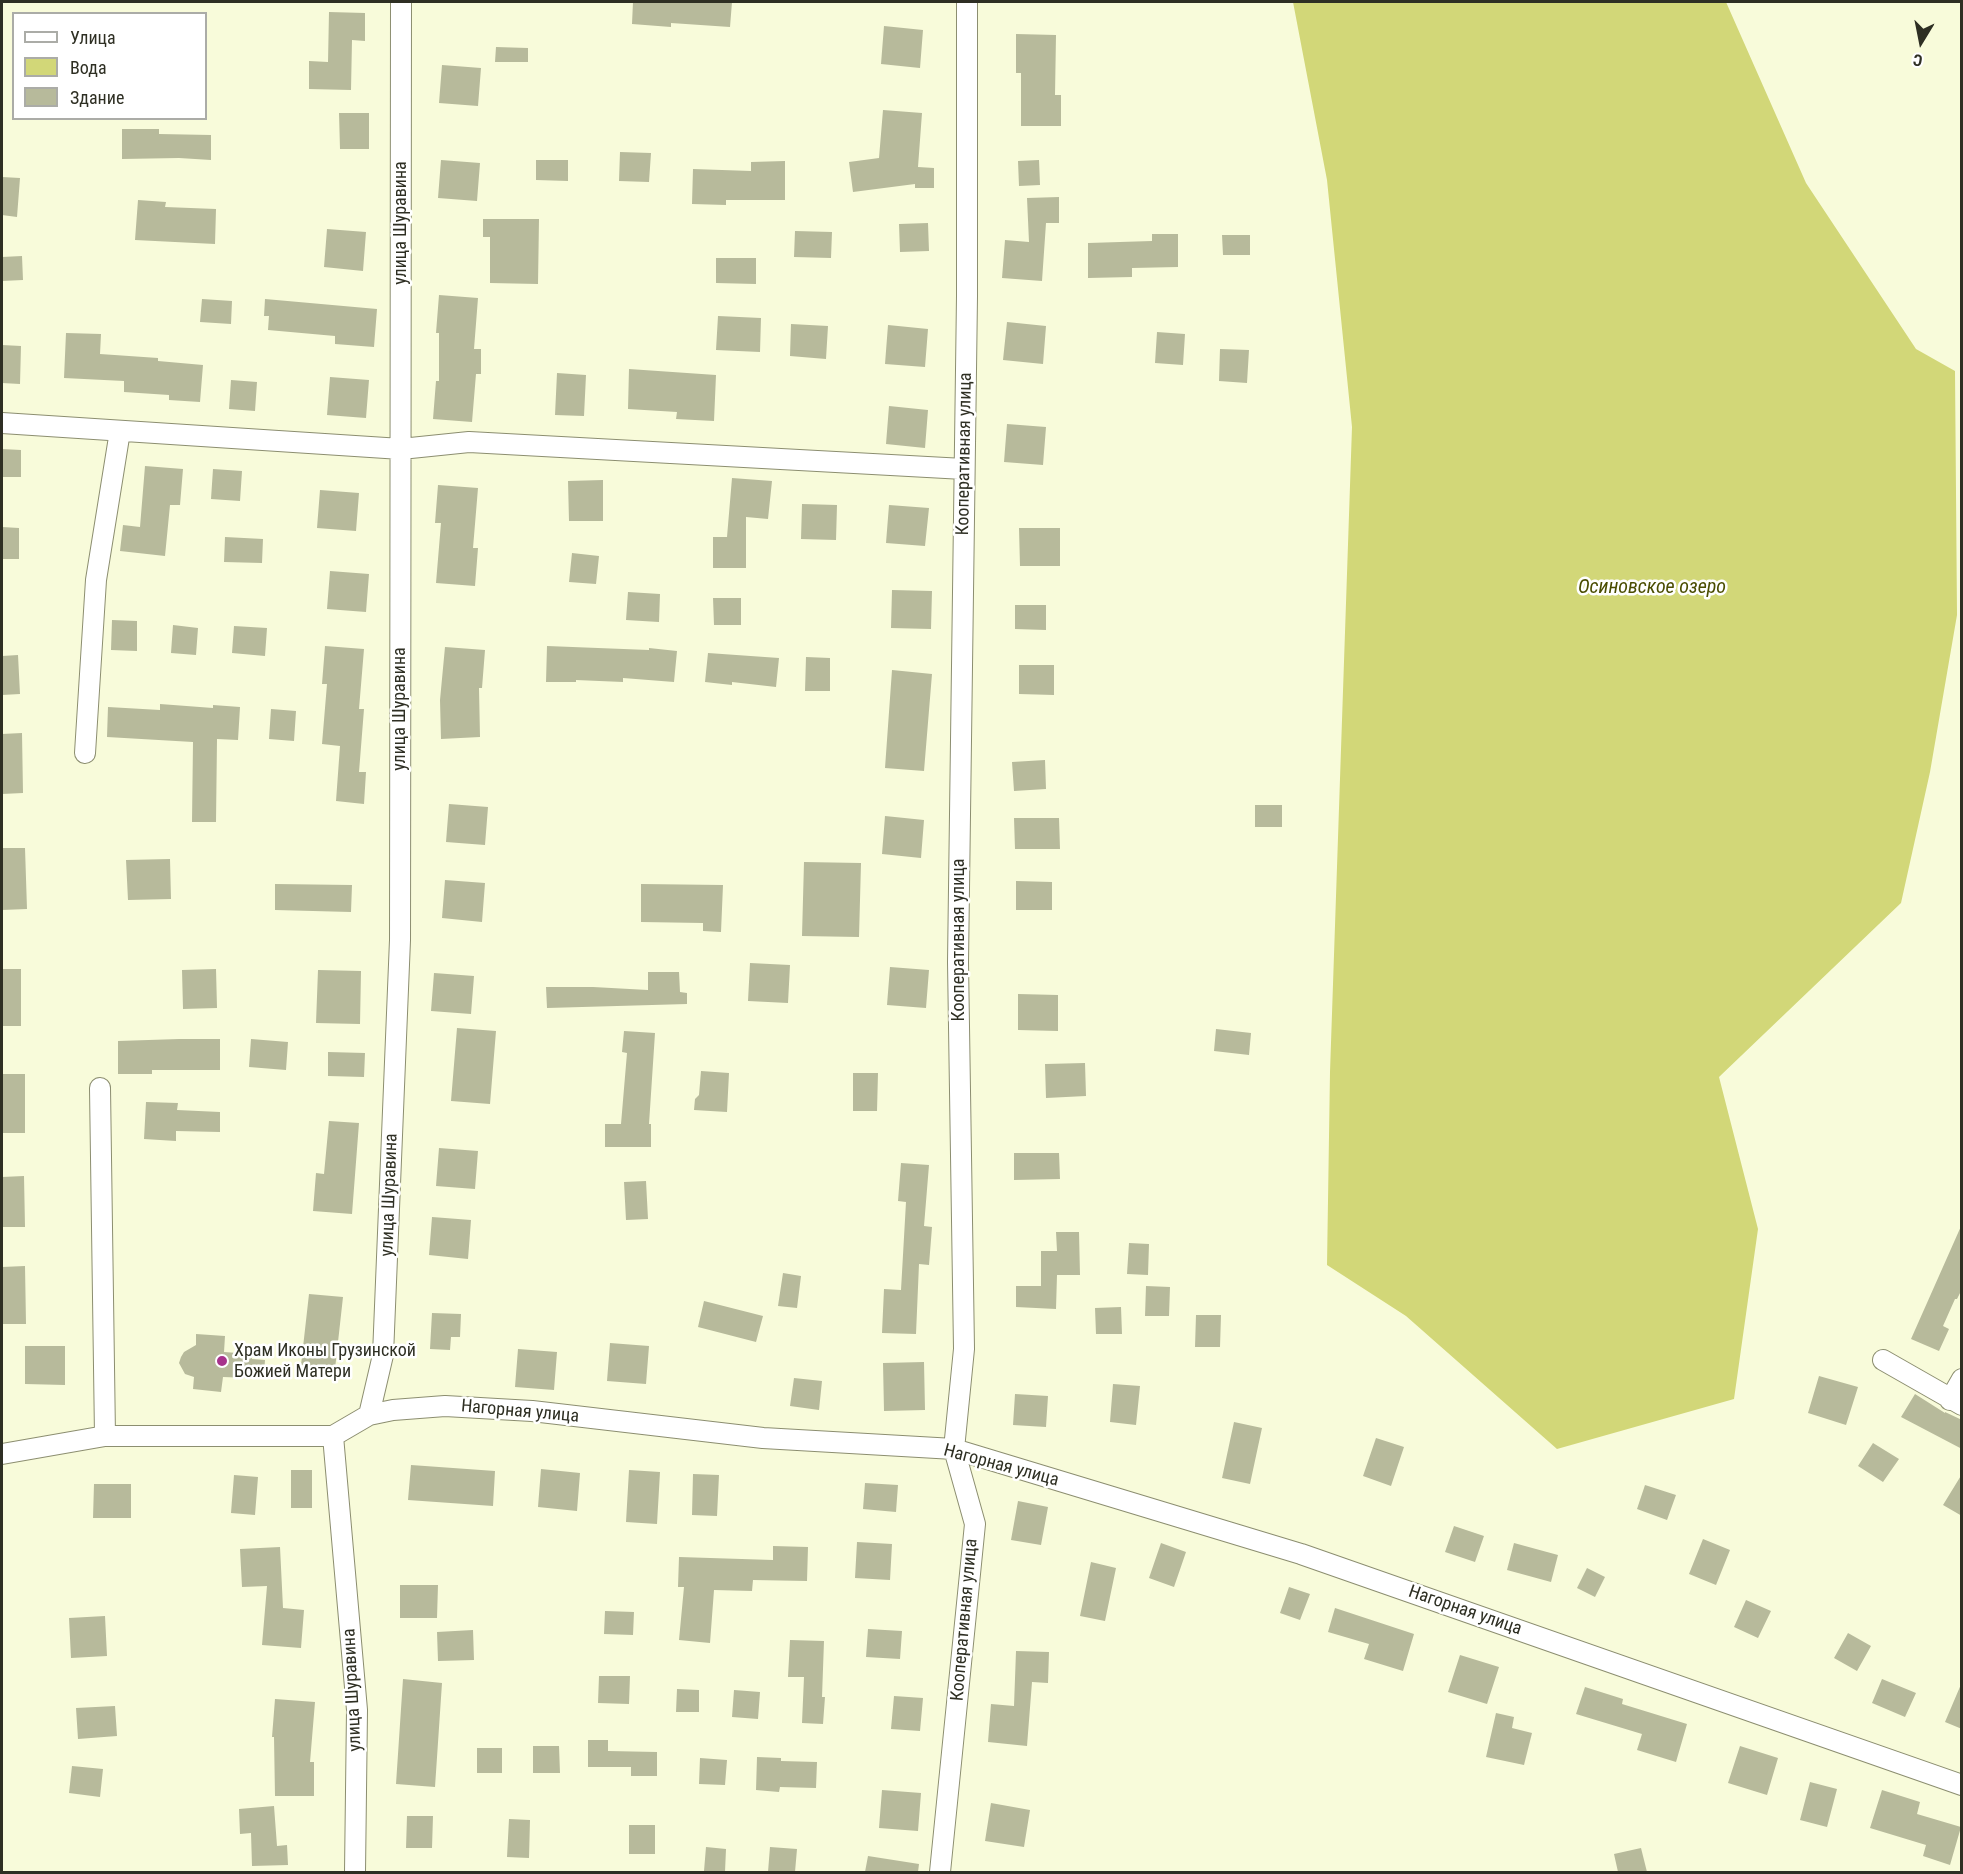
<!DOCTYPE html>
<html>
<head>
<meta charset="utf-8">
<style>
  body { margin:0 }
  #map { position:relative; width:1963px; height:1874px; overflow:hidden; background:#f8fbda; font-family:"Roboto Condensed",sans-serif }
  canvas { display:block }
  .frame { position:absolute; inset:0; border:3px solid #2e2f23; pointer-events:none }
  .legend { position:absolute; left:12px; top:12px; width:195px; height:108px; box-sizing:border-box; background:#fff; border:2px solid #abaca7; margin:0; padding:8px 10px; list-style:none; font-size:18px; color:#2e2f23 }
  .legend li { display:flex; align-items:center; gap:12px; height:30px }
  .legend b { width:30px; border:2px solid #abaca7 }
  .north { position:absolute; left:1891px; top:12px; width:60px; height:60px; -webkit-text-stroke:4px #fff; paint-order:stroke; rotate:190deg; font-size:16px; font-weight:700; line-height:24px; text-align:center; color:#2e2f23 }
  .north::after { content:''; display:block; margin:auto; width:21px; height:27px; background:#2e2f23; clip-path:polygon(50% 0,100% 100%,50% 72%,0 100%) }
</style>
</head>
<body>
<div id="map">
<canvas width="1963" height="1874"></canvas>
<div class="frame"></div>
<ul class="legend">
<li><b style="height:8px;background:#fff"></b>Улица</li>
<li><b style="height:16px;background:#d2d778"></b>Вода</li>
<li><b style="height:16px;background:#b7ba9b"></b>Здание</li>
</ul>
<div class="north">С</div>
</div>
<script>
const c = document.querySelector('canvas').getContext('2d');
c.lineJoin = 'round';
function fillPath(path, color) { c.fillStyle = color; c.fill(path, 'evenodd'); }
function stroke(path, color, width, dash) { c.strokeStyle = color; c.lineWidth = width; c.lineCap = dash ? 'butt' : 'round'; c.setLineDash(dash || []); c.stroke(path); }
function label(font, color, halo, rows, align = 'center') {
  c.font = font + ' "Roboto Condensed",sans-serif'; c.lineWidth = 5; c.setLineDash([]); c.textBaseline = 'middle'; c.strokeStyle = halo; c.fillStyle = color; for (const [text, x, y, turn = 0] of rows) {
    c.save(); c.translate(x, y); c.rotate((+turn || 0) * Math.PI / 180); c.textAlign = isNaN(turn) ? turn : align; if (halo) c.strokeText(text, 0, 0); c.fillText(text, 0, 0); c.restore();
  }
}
fillPath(new Path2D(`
  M1293,2H1726L1806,183L1916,349L1955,371L1957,615L1930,772L1901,903L1719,1077L1758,1229L1734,1399L1557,1449L1406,1316L1327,1265L1330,1072L1352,427L1327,180Z`), '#d2d778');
fillPath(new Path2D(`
  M633,2H732L730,27L671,23V27L632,24Z
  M329,12L365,13V41L352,40L351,90L309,89V61L328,62Z
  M884,26L923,30L920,68L881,64Z
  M1016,34L1056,35L1055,95H1061V126H1021V73H1016Z
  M496,47L528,48V62H495Z
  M442,65L481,68L478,106L439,103Z
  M883,110L922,113L918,167L934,168V188H915V184L853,192L849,162L879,158Z
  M339,113H369V149H340Z
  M122,129H159V134L211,135V160L179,158L122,159Z
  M620,152L651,153L649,182L619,181Z
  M441,160L480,163L477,201L438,198Z
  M536,160H568V181L536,180Z
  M1039,160L1040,185L1019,186L1018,161Z
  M785,161V200H726V205L692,204L693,169L751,171V162Z
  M2,177L20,178L17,217L2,215Z
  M1059,197V223H1046L1042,281L1002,278L1005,240L1029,242L1027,198Z
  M138,200L166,202L165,207L216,209L215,244L135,240Z
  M483,219H539L538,284L490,283V237H483Z
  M928,223L929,251L900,252L899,224Z
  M327,229L366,232L363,271L324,267Z
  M795,231L832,232L831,258L794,257Z
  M1152,234H1178V267L1132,268V277L1088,278V243L1152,241Z
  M1222,235H1250V255H1223Z
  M22,256L23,280L2,281V257Z
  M716,258H756V284L716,283Z
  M439,295L478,298L474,349H481V374H476L472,422L433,419L436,381H439V333H436Z
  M202,299L232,301L231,324L200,322Z
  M265,299L377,309L374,347L335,344V336L268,330L269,316H264Z
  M718,316L761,318L760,352L716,350Z
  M1007,322L1046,326L1043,364L1003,360Z
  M791,324L828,326L826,359L790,356Z
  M888,325L928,329L925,367L885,364Z
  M1157,332L1185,334L1183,365L1155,363Z
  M66,333L101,334L100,354L158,358V361L203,365L200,402L169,400V395L124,392V381L64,378Z
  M2,345L21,346L20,384L2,383Z
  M1220,349L1249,350L1247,383L1219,381Z
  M629,369L716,375L714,421L676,419L677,412L628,409Z
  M557,373L586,375L584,416L555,415Z
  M330,377L369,380L366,418L327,415Z
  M231,380L257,382L255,411L229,409Z
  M889,406L928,410L925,448L886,444Z
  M1007,424L1046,427L1043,465L1004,462Z
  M2,449L21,450V477H2Z
  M145,466L183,469L180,505H170L165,556L120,551L123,525L140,527Z
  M213,469L242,471L240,501L211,499Z
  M732,478L772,481L768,519L746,517V568H713V537H727Z
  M603,480V521H569L568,481Z
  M438,485L478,488L473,548H478L475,586L436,583L441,523H435Z
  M320,490L359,493L356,531L317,528Z
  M802,504L837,505L836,540L801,539Z
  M889,505L929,508L925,546L886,543Z
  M2,527L19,528V559H2Z
  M1019,528H1060V566H1020Z
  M225,537L263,539L262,563L224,562Z
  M572,553L599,556L596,584L569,582Z
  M330,571L369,574L366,612L327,609Z
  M892,590L932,591L931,629L891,628Z
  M628,592L660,594L659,622L626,620Z
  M713,598H741V625H714Z
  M1015,605H1046V630L1015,629Z
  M112,620L137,621V651L111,650Z
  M173,625L198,628L196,655L171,653Z
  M234,626L267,628L265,656L232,653Z
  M325,646L364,649L359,709H364L359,772H366L364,804L336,801L340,746L322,744L327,684H322Z
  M547,646L649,650V648L677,651L674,682L623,678V682L576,680V682H546Z
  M445,647L485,650L482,688H479L480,737L441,739L440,700Z
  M708,653L779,658L776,687L732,682V685L705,682Z
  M18,655L20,694L2,695V656Z
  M806,657L830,658V691H805Z
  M1019,665H1054V695L1019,694Z
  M892,670L932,674L924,771L885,768Z
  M160,704L213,708V705L240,707L238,740L217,739L216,822H192L193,742L107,737L108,707L160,710Z
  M271,709L296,711L294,741L269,739Z
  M22,733L23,793L2,794V734Z
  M1045,760L1046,789L1014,791L1012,762Z
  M449,804L488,807L485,845L446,842Z
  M1255,805H1282V827H1255Z
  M885,816L924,820L921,858L882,854Z
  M1014,818H1059L1060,849H1015Z
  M2,848H25L27,909L2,910Z
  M170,859L171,899L128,900L126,860Z
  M804,862L861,863L859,937L802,936Z
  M445,880L485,883L482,922L442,918Z
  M1016,881L1052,882V910H1016Z
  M275,884L352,885L351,912L275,910Z
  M641,884L723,885L721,932L703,931V923L641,922Z
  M750,963L790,965L788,1003L748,1001Z
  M890,967L929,970L926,1008L887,1005Z
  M2,969H21V1026H2Z
  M216,969L217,1008L183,1009L182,970Z
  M318,970L361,971L360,1024L316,1023Z
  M648,972H679L680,992L687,993V1004L547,1008L546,987H593L648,990Z
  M434,973L474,976L471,1014L431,1011Z
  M1018,994L1058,995V1031L1018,1030Z
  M457,1028L496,1031L490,1104L451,1101Z
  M1216,1029L1251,1033L1249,1055L1214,1051Z
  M624,1031L655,1033L649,1124H651V1147H605V1124H621L627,1053L622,1052Z
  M179,1039H220V1070H152V1074H118V1041Z
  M251,1039L288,1042L286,1070L249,1067Z
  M328,1052L365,1053L364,1077L328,1076Z
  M1085,1063L1086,1096L1046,1098L1045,1064Z
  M701,1071L729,1073L727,1112L694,1110L695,1099L699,1095Z
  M853,1073H878L877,1111H853Z
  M2,1074H25V1133H2Z
  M146,1102L178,1103L177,1110L220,1112V1132L176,1131V1141L144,1139Z
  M329,1121L359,1123L352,1214L313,1211L316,1173L324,1174Z
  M439,1148L478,1151L475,1189L436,1186Z
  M1014,1153H1059L1060,1179L1014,1180Z
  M901,1163L929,1165L924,1226L932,1227L929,1265L919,1264L916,1334L882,1333L884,1289L901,1290L906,1202L898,1201Z
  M24,1176L25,1227H2V1177Z
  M646,1181L648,1219L626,1220L624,1182Z
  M432,1217L471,1220L468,1259L429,1255Z
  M1962,1224V1289L1957,1299H1955L1943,1326L1949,1329L1939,1351L1911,1339Z
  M1056,1232H1079L1080,1275H1057L1056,1309L1016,1307V1286H1041V1251H1057Z
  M1129,1243L1149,1244L1148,1275L1127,1274Z
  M25,1266L26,1324H2V1267Z
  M783,1273L801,1276L797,1308L778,1306Z
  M1146,1286L1170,1287L1169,1316H1145Z
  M309,1294L343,1297L335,1369L301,1365Z
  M704,1301L763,1316L756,1342L698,1327Z
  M1121,1307L1122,1334H1096L1095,1308Z
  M432,1313L461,1314L460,1337H451L450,1350L430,1349Z
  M1196,1315H1221L1220,1347H1195Z
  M196,1334L225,1336L224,1352L251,1354L252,1359L265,1360L264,1374L251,1373L250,1378L223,1377L221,1392L193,1389L194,1377L185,1374L179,1363L181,1357L184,1352L196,1345Z
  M610,1343L649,1346L646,1384L607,1381Z
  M25,1346H65V1385L25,1384Z
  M518,1349L557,1352L554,1390L515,1387Z
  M924,1362L925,1410L884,1411L883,1363Z
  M1819,1376L1858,1387L1846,1425L1808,1413Z
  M794,1378L822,1381L819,1410L790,1406Z
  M1113,1384L1140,1386L1136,1425L1110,1422Z
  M1015,1394L1048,1396L1046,1427L1013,1425Z
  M1915,1394L1945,1413V1412L1962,1420V1449L1901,1417Z
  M1234,1422L1262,1428L1250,1484L1222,1478Z
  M1376,1438L1404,1447L1391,1486L1363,1476Z
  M1873,1443L1899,1459L1883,1482L1858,1466Z
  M411,1465L495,1471L493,1506L408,1500Z
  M541,1469L580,1473L577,1511L538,1507Z
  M291,1470H312V1508H291Z
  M629,1470L660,1472L657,1524L626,1522Z
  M693,1474L719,1475L717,1516L692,1515Z
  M1962,1474V1516L1943,1505Z
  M234,1475L258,1477L255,1515L231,1513Z
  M865,1483L898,1485L896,1512L863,1509Z
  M94,1484H131V1518H93Z
  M1645,1485L1676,1495L1667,1520L1637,1509Z
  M1018,1501L1048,1507L1041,1545L1011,1540Z
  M1454,1526L1484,1536L1475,1562L1445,1552Z
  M1703,1539L1730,1550L1716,1585L1689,1574Z
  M857,1542L892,1544L890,1580L855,1578Z
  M1161,1543L1186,1552L1174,1587L1149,1578Z
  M1514,1543L1558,1555L1551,1582L1507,1570Z
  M773,1546L808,1547L807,1581L753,1580L752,1591L714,1590L710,1643L679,1640L684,1587H678L679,1557L773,1560Z
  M280,1547L283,1608L304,1610L301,1648L262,1645L267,1586L242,1587L240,1549Z
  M1091,1562L1116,1568L1105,1621L1080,1616Z
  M1587,1568L1605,1577L1595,1597L1577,1588Z
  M400,1585H438L437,1618H400Z
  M1289,1587L1310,1594L1300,1620L1280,1613Z
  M1746,1600L1771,1611L1758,1638L1734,1627Z
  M1335,1608L1414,1634L1403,1671L1364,1659L1369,1644L1328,1632Z
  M605,1611L634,1612L633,1635L604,1634Z
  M105,1616L107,1656L71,1658L69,1618Z
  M868,1629L902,1631L900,1659L866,1657Z
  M473,1630L474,1660L438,1661L437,1632Z
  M1848,1633L1871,1646L1857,1671L1834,1658Z
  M790,1640L824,1641L822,1697H825L823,1724L802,1723L804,1677H788Z
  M1016,1651L1049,1652L1048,1683L1032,1682L1027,1746L988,1742L991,1704L1014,1706Z
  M1460,1655L1499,1667L1487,1704L1448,1692Z
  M599,1676H630L629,1704L598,1703Z
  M403,1679L442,1683L435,1787L396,1784Z
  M1882,1679L1916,1693L1905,1717L1872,1703Z
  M1962,1682V1729L1945,1722Z
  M1585,1687L1623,1699L1622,1704L1687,1724L1676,1762L1637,1750L1642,1734L1576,1714Z
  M677,1689L699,1690V1712H676Z
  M734,1690L760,1692L758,1719L732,1717Z
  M894,1696L923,1698L920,1731L891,1729Z
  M275,1699L315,1702L310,1762H314V1796H275L274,1737H272Z
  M115,1706L117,1736L78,1739L76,1708Z
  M1496,1713L1514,1717L1512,1728L1532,1733L1524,1765L1486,1757Z
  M588,1740H608V1751L657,1752V1776H631V1767H588Z
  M533,1746H559L560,1773H533Z
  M1740,1746L1778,1758L1767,1795L1728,1783Z
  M477,1748H502V1773H477Z
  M757,1757L781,1758V1761L817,1762L816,1788L780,1787L779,1792L756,1790Z
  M700,1758L727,1760L725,1785L699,1784Z
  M72,1766L103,1769L100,1797L69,1793Z
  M1810,1782L1837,1789L1827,1827L1800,1820Z
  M882,1790L921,1793L918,1831L879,1828Z
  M1882,1790L1920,1802L1917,1814L1961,1827L1950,1865L1923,1856L1926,1845L1870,1828Z
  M991,1803L1030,1810L1024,1847L985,1841Z
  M274,1806L277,1846L287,1845L288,1865L252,1866L251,1833L240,1834L239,1809Z
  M407,1816H433L432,1848H406Z
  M509,1819L530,1820L529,1858L507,1857Z
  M629,1825H655V1854H629Z
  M706,1847L726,1849L725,1872L704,1871Z
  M770,1847L797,1849L795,1872H768Z
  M1641,1848L1647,1872H1618L1614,1854Z
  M868,1856L919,1864L918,1872H865Z`), '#b7ba9b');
const street = new Path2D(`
  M2,423L401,449L469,442L964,469
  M85,753L96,580L120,431
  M100,1088L105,1436
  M1883,1360L1962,1405
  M1950,1400L1962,1379
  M369,1415L383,1355L400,940L401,2
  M333,1436L357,1710L355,1872
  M2,1454L105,1436H333L369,1415L393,1410L445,1406L532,1411L763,1438L954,1449L1301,1554L1962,1785
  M940,1872L975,1524L954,1449L964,1349L958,962L967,296V2`);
stroke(street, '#8c8e70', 22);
stroke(street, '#fff', 20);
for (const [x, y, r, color] of [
  [222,1361,6,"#a7338c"]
]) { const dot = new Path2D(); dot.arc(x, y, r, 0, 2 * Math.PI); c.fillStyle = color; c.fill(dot); stroke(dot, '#fff', 2); }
label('18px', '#2e2f23', '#fff', [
  ["улица Шуравина",401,223,-90],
  ["Кооперативная улица",965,454,-89],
  ["улица Шуравина",400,709,-90],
  ["Кооперативная улица",959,940,-90],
  ["улица Шуравина",390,1195,-88],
  ["Нагорная улица",520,1412,5],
  ["Нагорная улица",1001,1466,15],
  ["Нагорная улица",1465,1611,19],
  ["Кооперативная улица",965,1620,-85],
  ["улица Шуравина",353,1690,-93]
]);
label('18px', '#2e2f23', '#fff', [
  ["Храм Иконы Грузинской",234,1351],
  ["Божией Матери",234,1372]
], 'left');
label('italic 20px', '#4a4d00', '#fff', [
  ["Осиновское озеро",1652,588]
]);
</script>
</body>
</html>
